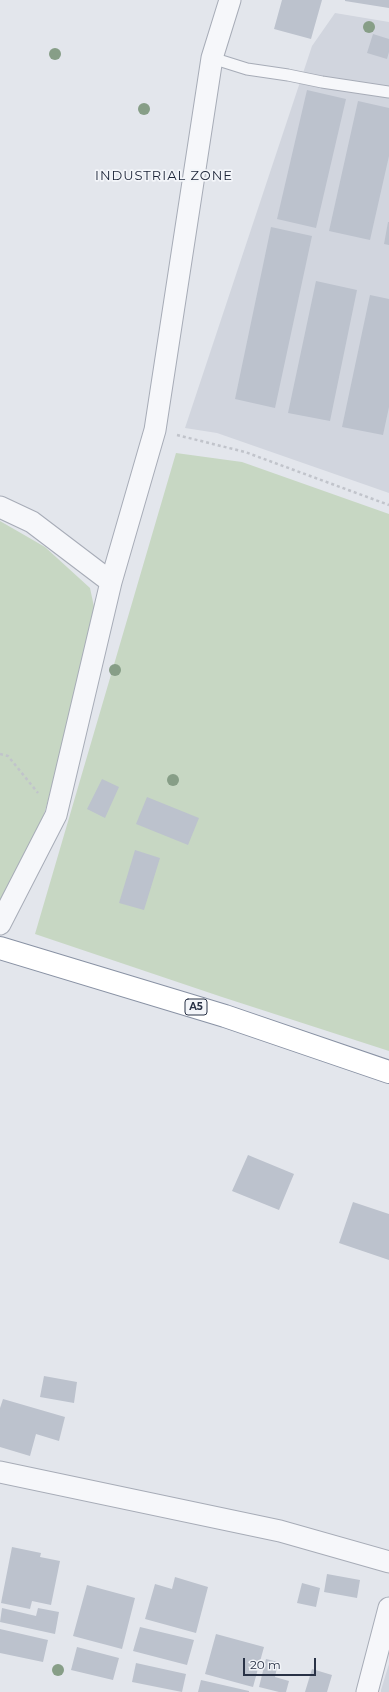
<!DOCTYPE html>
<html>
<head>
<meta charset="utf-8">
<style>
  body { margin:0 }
  #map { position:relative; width:389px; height:1692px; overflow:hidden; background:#e3e6ec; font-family:Montserrat,sans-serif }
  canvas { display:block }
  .scale { position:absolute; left:243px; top:1658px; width:73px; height:18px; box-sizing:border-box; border:2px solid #293246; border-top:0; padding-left:5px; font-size:12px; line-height:14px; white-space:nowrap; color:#293246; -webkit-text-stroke:3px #f3f5f9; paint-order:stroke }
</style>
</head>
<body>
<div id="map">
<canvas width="389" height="1692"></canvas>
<div class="scale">20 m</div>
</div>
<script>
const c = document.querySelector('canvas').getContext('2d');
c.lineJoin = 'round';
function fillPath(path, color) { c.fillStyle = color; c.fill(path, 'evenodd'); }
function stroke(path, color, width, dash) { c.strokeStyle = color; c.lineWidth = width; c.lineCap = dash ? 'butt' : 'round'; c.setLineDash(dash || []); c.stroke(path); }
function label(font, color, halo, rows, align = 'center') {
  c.font = font + ' Montserrat,sans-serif'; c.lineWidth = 3.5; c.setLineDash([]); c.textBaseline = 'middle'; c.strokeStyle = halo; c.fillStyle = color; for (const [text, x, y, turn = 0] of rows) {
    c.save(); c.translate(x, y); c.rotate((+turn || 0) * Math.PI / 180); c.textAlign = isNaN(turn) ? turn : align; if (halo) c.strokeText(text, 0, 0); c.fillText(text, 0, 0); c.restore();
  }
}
fillPath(new Path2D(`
  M335,13L389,22V493L217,433L185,428L312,46Z
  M389,1664V1692H381V1690Z`), '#d1d5de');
fillPath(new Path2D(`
  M176,453L242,462L389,514V1051L222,997L35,934Z
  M0,521L45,547L90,588L96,616L47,804L23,884L0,920Z`), '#c7d7c3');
fillPath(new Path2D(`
  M282,0H322L311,39L274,29Z
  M345,0H389V8L345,1Z
  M373,34L389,39V52L387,59L367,53Z
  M307,90L346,99L316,228L277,219Z
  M358,101L389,108V156L370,240L329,231Z
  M388,222H389V245L384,244Z
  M271,227L312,236L275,408L235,399Z
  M316,281L357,290L330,421L288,413Z
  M370,295L389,299V407L383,435L342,427Z
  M102,779L119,787L105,818L87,809Z
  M147,797L199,818L188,845L136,824Z
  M135,850L160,858L144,910L119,903Z
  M248,1155L294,1174L279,1210L232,1191Z
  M353,1202L389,1214V1260L339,1243Z
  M44,1376L77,1382L74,1403L40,1397Z
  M3,1399L65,1417L59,1441L36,1434L30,1456L0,1447V1408Z
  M12,1547L41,1553L40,1557L60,1561L51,1605L32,1601L30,1609L1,1603Z
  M327,1574L360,1580L357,1598L324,1592Z
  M175,1577L208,1587L196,1633L145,1619L155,1584L172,1589Z
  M302,1583L320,1588L316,1607L297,1603Z
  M87,1585L135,1598L122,1649L73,1636Z
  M2,1608L36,1616L38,1608L59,1612L55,1634L0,1622Z
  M140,1627L194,1640L187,1665L133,1651Z
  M0,1629L48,1640L43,1662L0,1653Z
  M216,1634L264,1647L253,1687L205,1674Z
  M77,1647L119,1658L113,1680L71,1670Z
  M266,1659L278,1662L275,1677L289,1681L286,1692H279L259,1687Z
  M136,1663L186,1674L182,1692L132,1682Z
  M312,1669L332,1675L327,1692H305Z
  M201,1680L249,1691V1692H198Z`), '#bcc2cd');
const service = new Path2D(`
  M212,58L247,69L288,75L322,82L389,92`);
const minor = new Path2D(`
  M0,507L32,522L111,582
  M0,924L56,815L111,582L155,430L212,58L230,0
  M0,1472L280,1531L389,1562
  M367,1692L389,1608`);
const trunk = new Path2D(`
  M0,948L225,1016L389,1072`);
stroke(service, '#a7acb7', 13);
stroke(minor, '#a7acb7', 23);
stroke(trunk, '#8992a4', 24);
stroke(new Path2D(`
  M177,435L245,452L389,505
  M0,754L8,756L38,793`), '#c1c4cb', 2.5, [3, 3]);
stroke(service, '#f6f7fa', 11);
stroke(minor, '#f6f7fa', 21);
stroke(trunk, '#fff', 22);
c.fillStyle = '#879e87';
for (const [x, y] of [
  [369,27],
  [55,54],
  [144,109],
  [115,670],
  [173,780],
  [58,1670]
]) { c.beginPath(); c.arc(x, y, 6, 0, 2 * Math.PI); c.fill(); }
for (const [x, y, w] of [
  [196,1007,22]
]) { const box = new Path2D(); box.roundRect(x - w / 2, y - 8, w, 16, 3); c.fillStyle = '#f3f5f9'; c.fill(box); stroke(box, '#293246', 1); }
label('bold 10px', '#293246', null, [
  ["A5",196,1007]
]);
c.letterSpacing = '1px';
label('13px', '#1b2337', '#f3f5f9', [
  ["INDUSTRIAL ZONE",164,176]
]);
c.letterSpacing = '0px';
</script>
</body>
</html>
